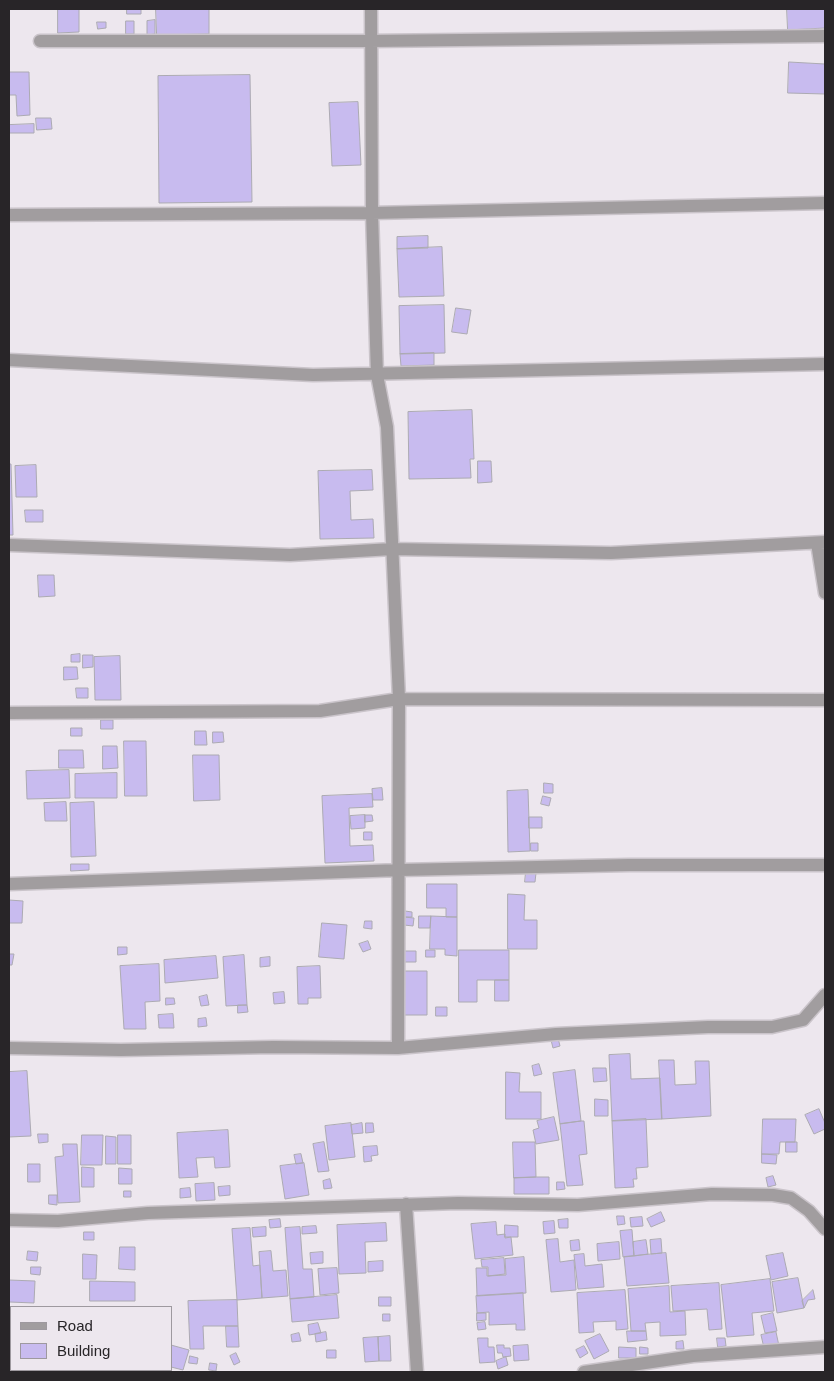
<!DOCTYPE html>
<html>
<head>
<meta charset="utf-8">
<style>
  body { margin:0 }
  #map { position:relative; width:834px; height:1381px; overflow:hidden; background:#ede7ee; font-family:Arial,sans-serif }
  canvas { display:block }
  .frame { position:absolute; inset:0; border:10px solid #282528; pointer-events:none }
  .legend { position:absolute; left:10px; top:1306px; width:162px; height:65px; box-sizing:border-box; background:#ede7ee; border:1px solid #9e999f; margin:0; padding:6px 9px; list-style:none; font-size:15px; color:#282528 }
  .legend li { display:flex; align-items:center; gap:10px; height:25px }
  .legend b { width:25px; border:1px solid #9e999f }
</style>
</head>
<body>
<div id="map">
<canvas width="834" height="1381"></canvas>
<div class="frame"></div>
<ul class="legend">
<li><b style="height:6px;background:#a19d9f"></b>Road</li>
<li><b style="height:14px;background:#c8bbef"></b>Building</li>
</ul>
</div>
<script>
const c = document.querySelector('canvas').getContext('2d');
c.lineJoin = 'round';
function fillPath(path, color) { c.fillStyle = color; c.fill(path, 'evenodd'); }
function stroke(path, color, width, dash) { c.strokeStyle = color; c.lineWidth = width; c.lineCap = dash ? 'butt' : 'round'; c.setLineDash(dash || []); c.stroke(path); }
const building = new Path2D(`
  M58,9H79V32L58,33Z
  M127,9H141V14H127Z
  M156,9H209V34L157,35Z
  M787,9H825V28L788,30Z
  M155,20V34L147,35V21Z
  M126,21H134V34H126Z
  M97,22H106V28L98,29Z
  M789,62L825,64V94L788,93Z
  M9,72H29L30,115L17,116L16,95H9Z
  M250,75L252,202L159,203L158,76Z
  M358,102L361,165L332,166L329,103Z
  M36,118H51L52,129L37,130Z
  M34,124V133H9V125Z
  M428,236V248L397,249V237Z
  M442,247L444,296L399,297L397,249Z
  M444,305L445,353L400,354L399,306Z
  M456,308L471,310L467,334L452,332Z
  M434,353V365L401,366L400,354Z
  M472,410L474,459H470L471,478L409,479L408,412Z
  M478,461H491L492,482L478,483Z
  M9,464H11L13,535H9Z
  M36,465L37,497H16L15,466Z
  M372,470L373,490L350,491L351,520L373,519L374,538L320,539L318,471Z
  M25,510H43V522H26Z
  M38,575H54L55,596L39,597Z
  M80,654V662H71V655Z
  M83,655H93V667L83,668Z
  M120,656L121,700H95L94,657Z
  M64,667H77L78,679L64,680Z
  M76,688H88V698H77Z
  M101,720H113V729H101Z
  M71,728H82V736H71Z
  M195,731H206L207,745H195Z
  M213,732H223L224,742L213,743Z
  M124,741H146L147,796H125Z
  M103,746H117L118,768L103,769Z
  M59,750H83L84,768H59Z
  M193,755H219L220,800L194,801Z
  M69,770L70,798L27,799L26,771Z
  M117,773V798H75V774Z
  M544,783L553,784V793H544Z
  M382,788L383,800H373L372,789Z
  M528,790L530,851L508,852L507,791Z
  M372,794L373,807L349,808L350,846L373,845L374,861L325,863L322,796Z
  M543,796L551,798L549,806L541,804Z
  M66,802L67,821H45L44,803Z
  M94,802L96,856L71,857L70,803Z
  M365,815H372L373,821L365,822Z
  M365,815V828L351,829L350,816Z
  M529,817H542V828H529Z
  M364,832H372V840H364Z
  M531,843H538V851H531Z
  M71,864H89V870L71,871Z
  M526,872L536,873L535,882H525Z
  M427,884H457V917H446V908H427Z
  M508,894L525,895L524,920H537V949H508Z
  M9,900L23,901L22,923H9Z
  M405,911L412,912V917H404Z
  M419,916H431L430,928H419Z
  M431,916L457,917V956L445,955V949H430Z
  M404,917L414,918L413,926L404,925Z
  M365,921H372V929L364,928Z
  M322,923L347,925L344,959L319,957Z
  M368,941L371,949L363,952L359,944Z
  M118,947H127V954L118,955Z
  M426,950H435V957H426Z
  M459,950H509V980H477V1002H459Z
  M404,951H416V962H404Z
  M9,954H14L12,965H9Z
  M244,955L247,1005L226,1006L223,957Z
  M216,956L218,978L165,983L164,960Z
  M270,957V966L260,967V958Z
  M159,964L160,1001L145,1002L146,1029H124L120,966Z
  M320,966L321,998H308V1004H298L297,967Z
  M403,971H427V1015H404Z
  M495,980H509V1001H495Z
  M284,992L285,1003L274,1004L273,993Z
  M207,995L209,1005L201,1006L199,997Z
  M166,998H174L175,1004L166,1005Z
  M238,1005H247L248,1012L238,1013Z
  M436,1007H447V1016H436Z
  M173,1014L174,1028H159L158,1015Z
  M206,1018L207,1026L198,1027V1019Z
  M558,1038L560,1046L553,1048L551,1040Z
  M630,1054L631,1079L660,1078L662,1119L612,1121L609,1055Z
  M659,1060H674L675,1085L696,1084L695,1061H709L711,1116L662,1119Z
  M539,1064L542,1074L534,1076L532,1066Z
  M593,1068H606L607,1081L594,1082Z
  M575,1070L581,1121L560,1124L553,1073Z
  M27,1071L31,1136L9,1137V1072Z
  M506,1072L520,1073L519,1092H541V1119H506Z
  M595,1099L608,1100V1116H595Z
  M819,1109L825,1123V1129L814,1134L805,1115Z
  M554,1117L559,1140L536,1144L533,1130L539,1128L537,1121Z
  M646,1119L648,1167L636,1168L637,1179H633L634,1187L615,1188L612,1121Z
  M763,1119H796L795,1142H780L779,1154H762Z
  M581,1121H584L587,1154L579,1155L583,1185L567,1186L560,1124Z
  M351,1123L355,1157L329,1160L325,1126Z
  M362,1123L363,1133L352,1134L351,1125Z
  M366,1123H373L374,1132L366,1133Z
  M228,1130L230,1167L215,1168L214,1157L196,1158L198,1177L179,1178L177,1133Z
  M38,1134H48V1142L39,1143Z
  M82,1135H103L102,1165H81Z
  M118,1135H131V1164H118Z
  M106,1136L116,1137V1164H106Z
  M324,1142L329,1171L318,1172L313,1144Z
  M513,1142H535L536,1177L514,1178Z
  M786,1142H797V1152H786Z
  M63,1144H77L80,1202L58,1203L55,1157L63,1156Z
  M377,1146L378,1155L371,1156L372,1161L364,1162L363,1147Z
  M301,1154L303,1163L296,1164L294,1155Z
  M762,1154L777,1155L776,1164L762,1163Z
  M304,1163L309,1195L285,1199L280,1166Z
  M28,1164H40V1182H28Z
  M82,1167L94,1168V1187H82Z
  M119,1168L132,1169V1184H119Z
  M773,1176L776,1185L768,1187L766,1178Z
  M536,1177H549V1194H514V1178Z
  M330,1179L332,1188L324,1189L323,1181Z
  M557,1182H564L565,1189L557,1190Z
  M214,1183L215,1200L196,1201L195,1184Z
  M230,1186V1195L219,1196L218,1187Z
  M190,1188L191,1197L180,1198V1189Z
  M124,1191H131V1197H124Z
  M49,1195H57V1205L49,1204Z
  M661,1212L665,1221L651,1227L647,1219Z
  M617,1216H624L625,1224L618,1225Z
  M642,1217L643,1226L631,1227L630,1218Z
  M280,1219L281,1227L270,1228L269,1220Z
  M568,1219V1228H559L558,1220Z
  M554,1221L555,1233L544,1234L543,1222Z
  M496,1222L497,1235L505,1234V1238L511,1237L513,1255L475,1259L471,1224Z
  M386,1223L387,1241L365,1242L366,1273L339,1274L337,1225Z
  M505,1225L518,1226V1237H505Z
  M316,1226L317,1233L302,1234V1227Z
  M266,1227V1236L253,1237L252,1228Z
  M300,1227L303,1269H312L314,1297L290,1299L285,1228Z
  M250,1228L253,1266L260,1265L262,1298L237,1300L232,1229Z
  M632,1230L634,1256L623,1257L620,1231Z
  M84,1232H94V1240H84Z
  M558,1239L560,1262L574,1260L576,1290L551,1292L546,1240Z
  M661,1239L662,1253L651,1254L650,1240Z
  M579,1240L580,1250L571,1251L570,1241Z
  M646,1240L648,1254L634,1256L633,1242Z
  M619,1242L620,1259L598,1261L597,1244Z
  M120,1247H135V1270L119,1269Z
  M28,1251L38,1252L37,1261L27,1260Z
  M271,1251L273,1271L286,1270L288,1296L262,1298L259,1252Z
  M323,1252V1263L311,1264L310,1253Z
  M666,1253L669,1283L627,1286L624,1257Z
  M783,1253L788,1276L771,1280L766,1256Z
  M83,1254L97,1255L96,1279H83Z
  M584,1254L585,1266L602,1264L604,1287L578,1289L574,1255Z
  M524,1257L526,1293L477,1296L476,1268H487V1276L506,1275L505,1259Z
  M504,1258L505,1274L488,1276V1267H482L481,1260Z
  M383,1261V1271L368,1272V1262Z
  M31,1267H41L40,1275L31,1274Z
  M337,1268L339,1293L320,1295L318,1269Z
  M798,1278L804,1308L777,1313L772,1282Z
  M770,1279L774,1311L752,1313L754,1335L727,1337L721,1285Z
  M9,1280L35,1281L34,1303L9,1302Z
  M90,1281L135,1282V1301H90Z
  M719,1283L722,1329L709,1330L707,1309L673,1311L671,1286Z
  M669,1286L670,1312L685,1311L686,1335L660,1336V1322L645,1323L646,1331H631L628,1289Z
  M625,1290L628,1329L616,1330V1321L593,1322L594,1332L579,1333L577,1293Z
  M813,1290L815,1299L808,1300L804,1308L802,1301Z
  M523,1293L525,1330H516V1324L489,1325V1312L477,1313L476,1296Z
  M337,1295L339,1318L292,1322L290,1299Z
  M379,1297H391V1306H379Z
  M237,1300L238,1326H203L204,1349H190L188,1301Z
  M477,1313H486V1320L477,1321Z
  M773,1313L777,1331L765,1333L761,1316Z
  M383,1314H390V1321H383Z
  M485,1322L486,1329L478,1330L477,1323Z
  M318,1323L321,1333L309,1335L308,1325Z
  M226,1326H238L239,1347H227Z
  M627,1331H646L647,1340L628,1342Z
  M326,1332L327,1340L316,1342L315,1334Z
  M776,1332L779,1346L764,1348L761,1335Z
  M299,1333L301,1341L292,1342L291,1335Z
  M600,1334L609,1351L594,1359L585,1341Z
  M390,1336L391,1361H379L378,1337Z
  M378,1337L379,1361L365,1362L363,1338Z
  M478,1338H488V1347H494L495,1362L480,1363Z
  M717,1338H725L726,1346L718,1347Z
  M683,1341L684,1349H676V1342Z
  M171,1345L189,1350L183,1370L171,1367Z
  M497,1345H504V1348H510L511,1356L503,1357L502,1353H498Z
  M528,1345L529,1360L514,1361L513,1346Z
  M584,1346L588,1353L580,1358L576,1350Z
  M619,1347L636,1348V1358H619Z
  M640,1347L648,1348V1354H640Z
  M327,1350H336V1358H327Z
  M236,1353L240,1362L234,1365L230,1356Z
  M190,1356L198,1358L197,1364L189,1363Z
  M506,1357L508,1365L498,1369L496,1361Z
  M210,1363L217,1364L216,1371L209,1370Z`);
fillPath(building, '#c8bbef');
stroke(building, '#acaab2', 1);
const street = new Path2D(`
  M371,9L372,213L377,375L387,427L399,699L398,1048
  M40,41H370L825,36
  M9,215L372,213L825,203
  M9,360L313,375L825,364
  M817,543L825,593
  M9,545L290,555L392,549L611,553L825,542
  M9,713L320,711L399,699L825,700
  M9,884L400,870L629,865H825
  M9,1048L121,1050L273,1047L398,1048L556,1034L708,1027H772L803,1020L825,995
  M406,1204L417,1372
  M9,1220L58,1221L148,1213L458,1203L578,1205L712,1194L773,1195L791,1198L809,1211L825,1229
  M584,1372L693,1356L825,1347`);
stroke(street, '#cac4ca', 15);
stroke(street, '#a19d9f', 12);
</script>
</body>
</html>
